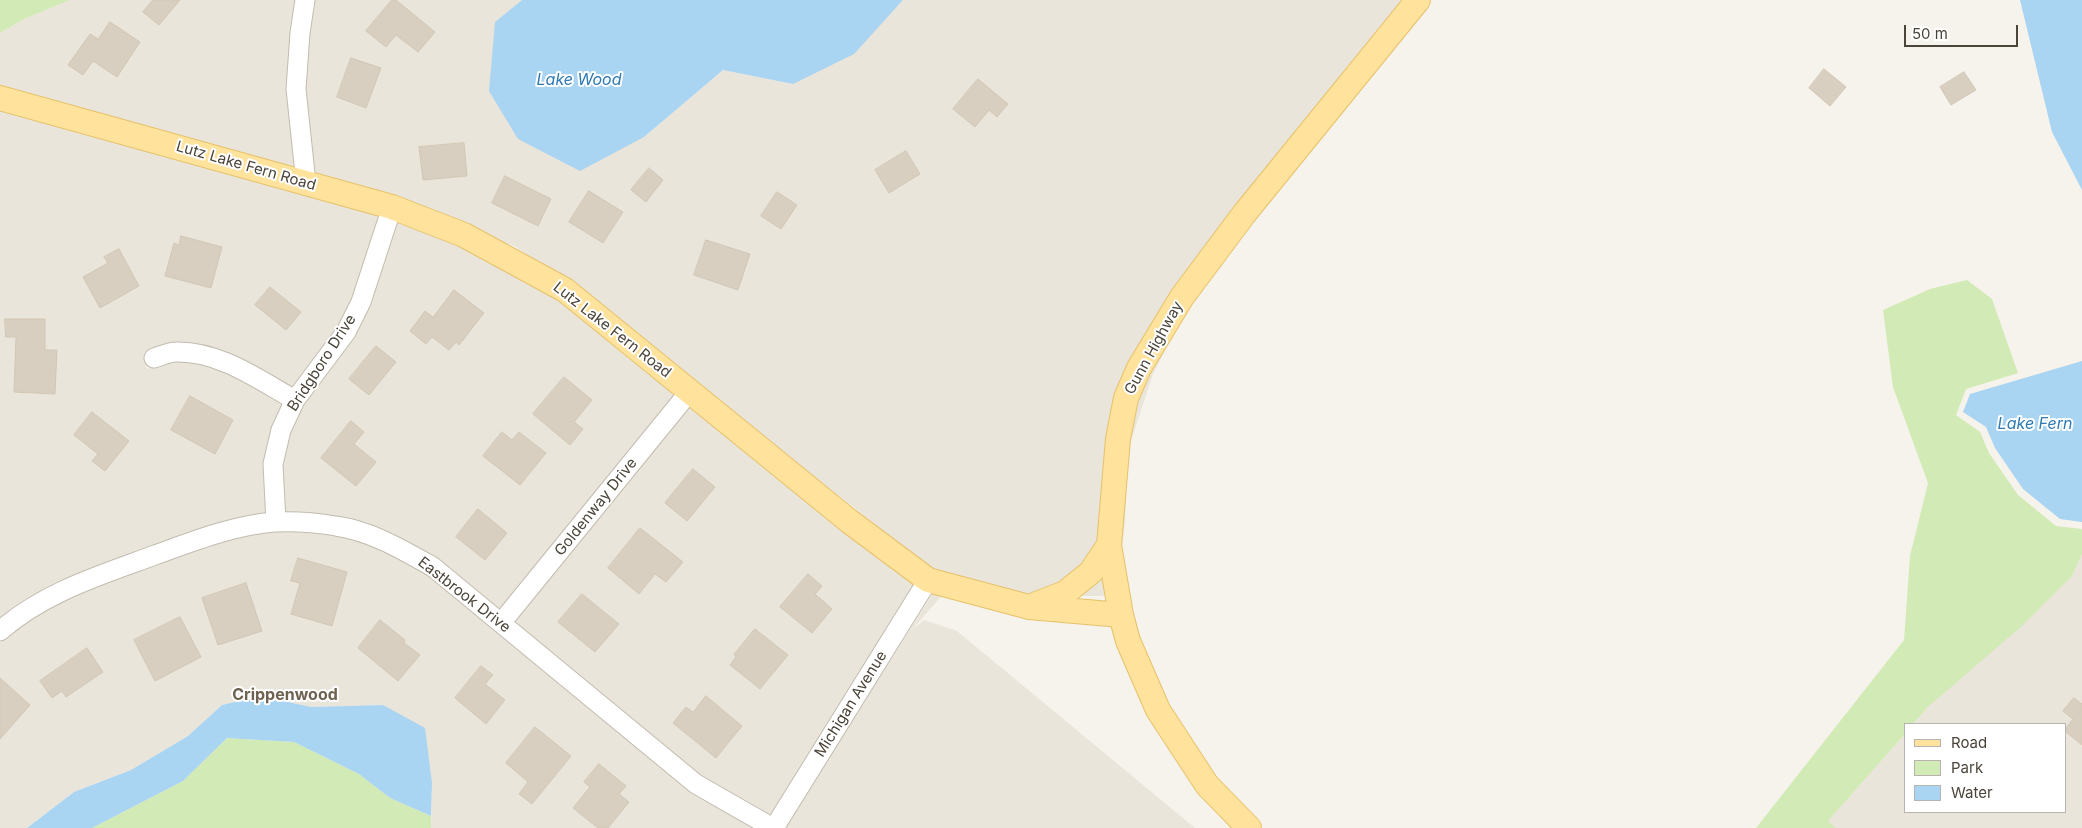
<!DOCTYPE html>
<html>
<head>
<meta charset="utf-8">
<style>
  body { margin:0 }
  #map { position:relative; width:2082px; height:828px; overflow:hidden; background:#f6f3ec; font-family:Inter,sans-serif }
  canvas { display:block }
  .legend { position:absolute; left:1904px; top:723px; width:162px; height:90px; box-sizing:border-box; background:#fff; border:1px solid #b7b4b0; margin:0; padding:6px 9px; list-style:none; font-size:15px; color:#4b4439 }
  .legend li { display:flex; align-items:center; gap:10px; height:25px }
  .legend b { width:25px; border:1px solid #b7b4b0 }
  .scale { position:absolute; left:1904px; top:25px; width:114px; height:22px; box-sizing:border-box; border:2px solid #4b4439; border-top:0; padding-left:6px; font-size:15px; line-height:18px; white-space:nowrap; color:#4b4439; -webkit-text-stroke:4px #fff; paint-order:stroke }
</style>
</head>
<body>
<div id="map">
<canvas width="2082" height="828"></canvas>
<ul class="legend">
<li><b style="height:6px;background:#ffe39c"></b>Road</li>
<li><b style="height:14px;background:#d2eab5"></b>Park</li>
<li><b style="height:14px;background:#a9d4f2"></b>Water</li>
</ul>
<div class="scale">50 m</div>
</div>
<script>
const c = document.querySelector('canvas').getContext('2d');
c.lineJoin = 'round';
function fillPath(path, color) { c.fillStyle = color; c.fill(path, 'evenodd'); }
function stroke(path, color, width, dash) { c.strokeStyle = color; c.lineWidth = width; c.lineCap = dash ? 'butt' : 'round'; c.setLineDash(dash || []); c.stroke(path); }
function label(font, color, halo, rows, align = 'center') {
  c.font = font + ' Inter,sans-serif'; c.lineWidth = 4; c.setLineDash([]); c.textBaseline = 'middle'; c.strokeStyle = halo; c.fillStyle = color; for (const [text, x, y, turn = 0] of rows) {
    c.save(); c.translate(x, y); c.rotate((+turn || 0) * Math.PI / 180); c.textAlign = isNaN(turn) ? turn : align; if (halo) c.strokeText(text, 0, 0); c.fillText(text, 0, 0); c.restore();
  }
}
fillPath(new Path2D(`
  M70,0H522L495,22L644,137L723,70L793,84L900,4L903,0H1418L1193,296L1153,374L1128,450L1125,521L1117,596H1037L937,573L697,384L515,246L0,89V33L24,19Z
  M0,107L382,213L354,300L339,328L294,389L242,360L205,346L176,344L144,353L147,369L175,361L199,362L233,375L284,404L267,516L0,621Z
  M397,218L466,242L556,289L684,388L501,611L438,560L392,533L340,517L284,514L281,464L289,432Z
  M696,397L925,578L772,817L701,777L513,621Z
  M275,531L335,534L383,549L428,574L755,828H431L432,783L383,705L311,707L260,696L222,705L188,736L131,770L74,792L27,828H0V642L17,627L58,601L104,582L217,542Z
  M2082,554V828H1836L1828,821L1906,733V812H2066V724H1913L1929,706L2072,576Z
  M937,587L944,593L911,631L924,620L957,631L1195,828H784Z`), '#eae5da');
fillPath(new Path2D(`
  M0,0H70L24,19L0,33Z
  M1967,280L1992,299L2018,373L1966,389L1956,415L1980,432L1989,453L2018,495L2056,526L2082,529V554L2072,576L2023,625L1929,706L1913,724H1906V733L1828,821L1836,828H1756L1904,640L1910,556L1928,483L1893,387L1883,310L1930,289Z
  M227,738L294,742L359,774L390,798L431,816V828H92L183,781Z`), '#d2eab5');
fillPath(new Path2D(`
  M522,0H903L854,54L793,84L723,70L644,137L580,171L518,139L489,91L495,22Z
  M2020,0H2082V190L2052,132Z
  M2082,361V522L2060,519L2023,489L1995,448L1986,427L1963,412L1970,394Z
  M260,696L311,707L383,705L425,728L432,783L431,816L390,798L359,774L294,742L227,738L183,781L92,828H27L74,792L131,770L188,736L222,705Z`), '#a9d4f2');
const building = new Path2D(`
  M153,0H180L159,25L143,12Z
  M392,0H396L435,32L418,52L396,35L386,47L366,31Z
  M110,22L140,42L117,77L93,61L83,75L68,65L90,34L98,39Z
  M351,58L381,68L366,108L337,97Z
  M1824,69L1846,87L1830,106L1809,88Z
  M1964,72L1976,90L1951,105L1940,87Z
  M978,79L1008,104L997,117L989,110L975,127L953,109Z
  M464,143L467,176L423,180L419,147Z
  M906,151L920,174L889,193L875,170Z
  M649,168L663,180L646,202L631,190Z
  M505,176L551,199L538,226L492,203Z
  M589,191L623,212L603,243L569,222Z
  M777,192L797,205L781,229L761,216Z
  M181,236L222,247L211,288L165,276L174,243L179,245Z
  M706,240L750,254L738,290L694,275Z
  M119,249L139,286L100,308L83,277L108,263L104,257Z
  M270,287L301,312L286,330L255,305Z
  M454,290L484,313L459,345L456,342L449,350L432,337L426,344L410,331L425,311L433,317Z
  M5,319H45V350H57L55,394L14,392L16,337H6Z
  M376,346L396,362L369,395L349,379Z
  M564,377L592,400L574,422L583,429L570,445L533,414Z
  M190,396L233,420L215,454L171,430Z
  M92,412L129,441L105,471L92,461L98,454L74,435Z
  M351,421L364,432L354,444L376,462L356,486L321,458Z
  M502,432L512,440L519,432L546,453L520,485L483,456Z
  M693,469L715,487L687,521L665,503Z
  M478,509L507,533L485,560L456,537Z
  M640,528L683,562L666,582L655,574L639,594L608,568Z
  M298,558L347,572L332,626L291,614L300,583L291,581Z
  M808,574L822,586L815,594L832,609L812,633L780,607Z
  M246,583L262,631L218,645L202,598Z
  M582,594L619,624L595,652L558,622Z
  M180,617L201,657L155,681L134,640Z
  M380,620L405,640L404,643L420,655L398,681L358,648Z
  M755,629L788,655L760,689L730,665L736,657L734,655Z
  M87,648L103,672L66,697L62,691L52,698L40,681Z
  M481,666L493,675L485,684L505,700L486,724L455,698Z
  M0,678L30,705L0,739Z
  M706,696L742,726L716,758L673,723L686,707L693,712Z
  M2074,698L2082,704V745L2066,732V728L2073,719L2063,711Z
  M535,727L571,756L532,804L519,794L528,782L506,763Z
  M599,764L626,786L619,794L629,802L608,828H598L573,808L590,787L584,782Z`);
fillPath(building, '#d8cfc1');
stroke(building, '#d3c7b4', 1);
const minor = new Path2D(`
  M305,0L300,33L296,89L306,183
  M154,358C161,356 169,352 176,352C220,351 259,380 295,400
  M276,522L273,464L281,430L295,400L346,332L361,302L392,207
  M501,623L690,391
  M0,631C44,592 101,575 155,555C194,541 234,525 275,522C293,521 318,523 336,526C371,531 403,550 433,567L696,784L773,828
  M774,828L928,580`);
const major = new Path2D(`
  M0,98L392,207L464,235L565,290L849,521L928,580L1029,607L1121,615
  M1034,605L1065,593L1091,572L1109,545
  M1249,828L1207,785L1158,710L1128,641L1121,615L1109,545L1118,439L1126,398L1139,368L1182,297L1244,214L1418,0`);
stroke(minor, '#c2bbae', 21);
stroke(major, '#e6c16a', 26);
stroke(minor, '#fff', 19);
stroke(major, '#ffe39c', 24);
label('15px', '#4b4439', '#fff', [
  ["Lutz Lake Fern Road",246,166,16],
  ["Lutz Lake Fern Road",612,330,38],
  ["Gunn Highway",1154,348,-61],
  ["Bridgboro Drive",322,363,-57],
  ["Goldenway Drive",596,507,-51],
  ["Eastbrook Drive",464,595,38],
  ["Michigan Avenue",851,704,-58]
]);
label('italic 16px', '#2e7ab2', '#fff', [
  ["Lake Wood",579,80],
  ["Lake Fern",2035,424]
]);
label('bold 16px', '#6e6250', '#fff', [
  ["Crippenwood",285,695]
]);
</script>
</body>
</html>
